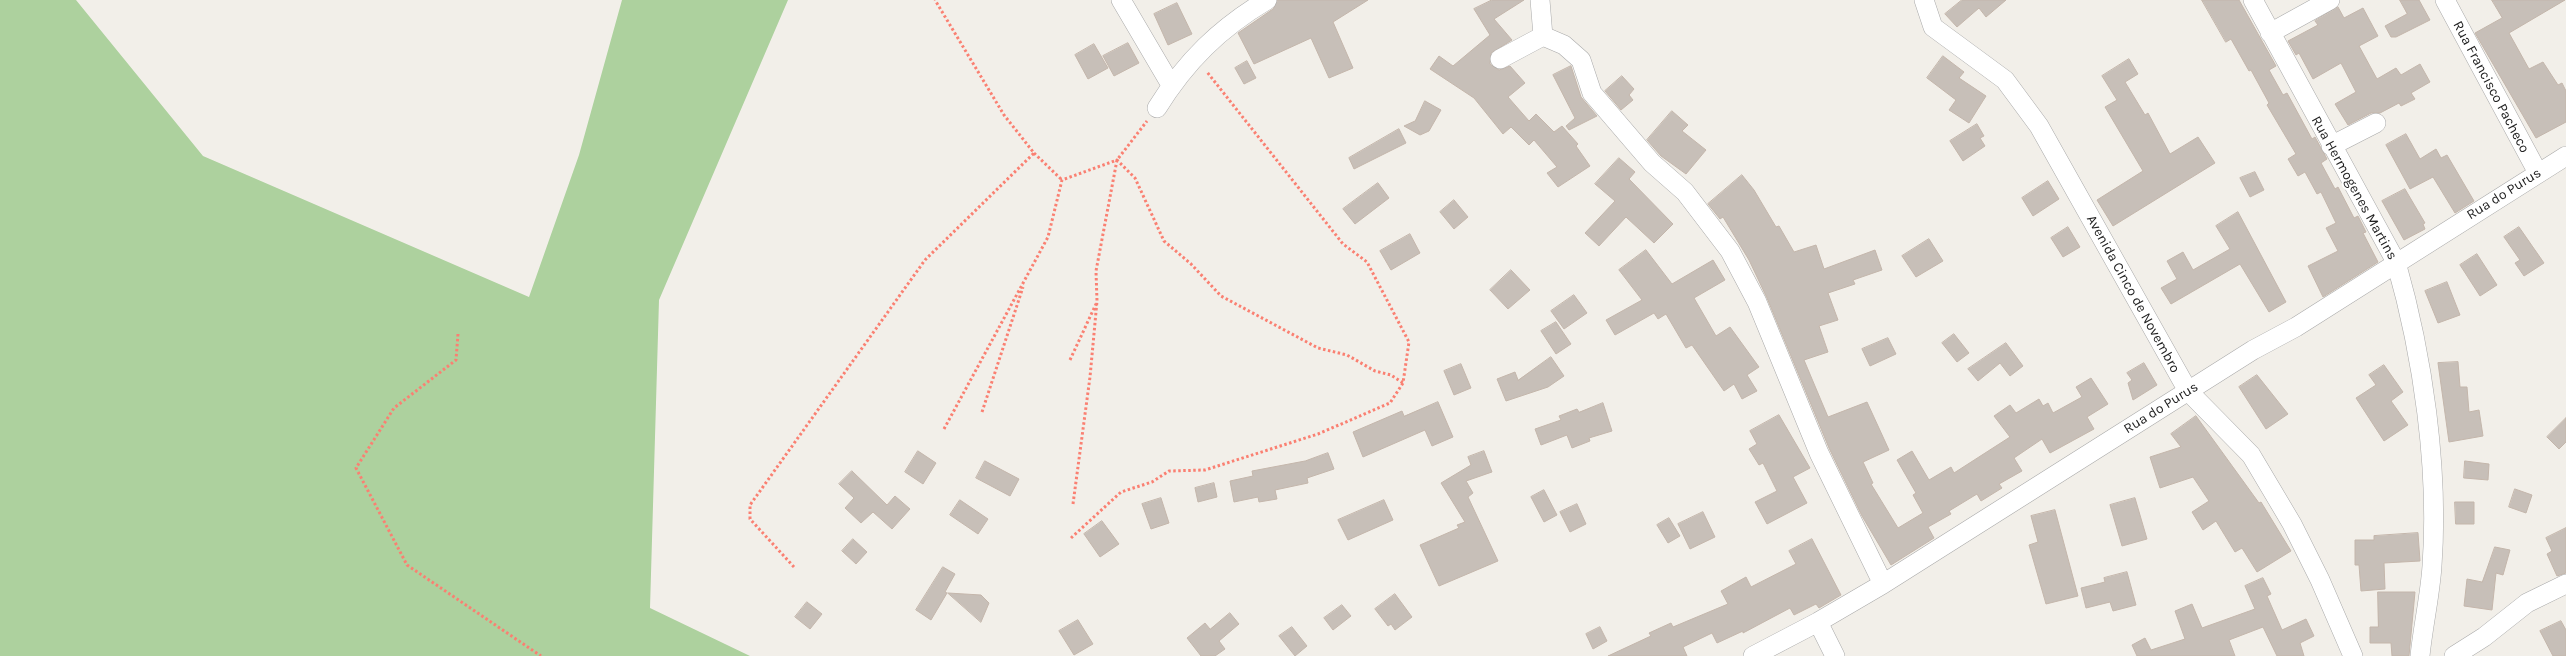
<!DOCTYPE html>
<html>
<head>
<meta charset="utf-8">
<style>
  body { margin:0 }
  canvas { display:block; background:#f2efe9 }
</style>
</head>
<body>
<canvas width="2566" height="656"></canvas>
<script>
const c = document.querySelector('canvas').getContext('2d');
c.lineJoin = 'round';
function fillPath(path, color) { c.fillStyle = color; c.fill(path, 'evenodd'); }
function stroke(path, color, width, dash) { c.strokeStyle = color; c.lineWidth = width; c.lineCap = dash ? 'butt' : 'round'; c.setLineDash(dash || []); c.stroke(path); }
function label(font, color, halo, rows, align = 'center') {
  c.font = font + ' Karla,sans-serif'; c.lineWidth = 4; c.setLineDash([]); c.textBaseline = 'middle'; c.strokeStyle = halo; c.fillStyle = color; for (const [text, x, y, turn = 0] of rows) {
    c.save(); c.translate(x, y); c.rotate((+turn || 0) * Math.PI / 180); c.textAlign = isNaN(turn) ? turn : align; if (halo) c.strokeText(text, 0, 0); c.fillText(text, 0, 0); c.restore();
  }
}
fillPath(new Path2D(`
  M0,0H76L203,156L529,297L579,155L622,0H788L659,300L650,608L750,656H0Z`), '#add19e');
const building = new Path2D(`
  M1278,0H1368L1333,22L1353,68L1329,78L1311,38L1254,64L1238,33L1273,9Z
  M1492,0H1524L1494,19L1512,40L1491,53L1490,64L1499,70L1510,66L1525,83L1508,97L1529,121L1536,114L1554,132L1562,126L1578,144L1576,146L1590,166L1558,187L1547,173L1557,167L1534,140L1529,145L1511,127L1503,134L1474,98L1430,69L1439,56L1453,66L1490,35L1474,9Z
  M1962,0H2006L1986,17L1979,8L1957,27L1945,14Z
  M2202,0H2239L2276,66L2269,70L2283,95L2287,93L2312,139L2315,137L2327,159L2321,163L2335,189L2338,187L2354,218L2358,216L2366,232L2363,233L2378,262L2323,297L2308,266L2338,251L2326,228L2336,223L2321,192L2317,194L2305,172L2298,176L2288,159L2296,154L2267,105L2269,103L2251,70L2249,71L2231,39L2226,42Z
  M2400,0H2419L2430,20L2396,37H2391L2385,26L2407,14Z
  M2492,0H2565L2509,33L2529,69L2543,62L2558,85L2562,83L2566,91V122L2536,138L2475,33L2502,18Z
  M1177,3L1192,34L1168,45L1154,14Z
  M2338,7L2344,18L2363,8L2378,36L2359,46L2377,79L2396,68L2401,75L2420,64L2430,82L2411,93L2415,99L2401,106L2399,103L2380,113H2371L2348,125L2335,104L2356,92L2341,63L2313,79L2299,53L2296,55L2288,41L2318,25L2315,21Z
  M1128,43L1139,63L1114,76L1103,56Z
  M1094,44L1108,68L1088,79L1075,55Z
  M1943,56L1964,72L1959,78L1986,96L1969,123L1949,110L1956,100L1927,78Z
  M2129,59L2138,74L2125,82L2145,115L2148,113L2170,154L2198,137L2215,163L2113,226L2097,200L2143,171L2105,107L2117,100L2102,76Z
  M1247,61L1256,78L1244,84L1235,68Z
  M1571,66L1581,97L1597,116L1569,130L1566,126L1575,118L1553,75Z
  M1622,76L1634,89L1629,95L1633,100L1621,110L1605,91Z
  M1425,101L1441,110L1429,131L1420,135L1404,126L1415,121Z
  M1672,111L1688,125L1682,131L1706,150L1686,174L1661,156L1647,140Z
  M1977,124L1984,136L1980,138L1985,146L1963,161L1950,141Z
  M1399,129L1406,143L1354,169L1349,158Z
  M2406,134L2420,159L2436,149L2441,158L2447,155L2474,201L2455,213L2433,177L2410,189L2386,145Z
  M1619,158L1635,172L1629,179L1673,224L1654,243L1626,217L1599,246L1585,233L1615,201L1595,184Z
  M2255,172L2264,190L2250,197L2240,178Z
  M1742,175L1754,190L1776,227L1779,226L1794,252L1816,245L1824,269L1875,250L1882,270L1853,280L1855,284L1828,293L1838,320L1819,326L1828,352L1804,360L1828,417L1867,402L1889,450L1863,462L1873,483L1871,484L1898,528L1923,513L1913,495L1916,493L1897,460L1912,451L1929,480L1951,467L1954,473L2010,437L1994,416L2010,405L2016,413L2039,399L2043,406L2048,403L2053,413L2082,397L2076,387L2091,378L2108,404L2087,417L2094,429L2050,453L2042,439L2014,458L2022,471L1999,484L2002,488L1981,501L1977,494L1949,511L1951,514L1928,527L1934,538L1891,565L1862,516L1829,448L1767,298L1749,260L1723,217L1720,219L1708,204Z
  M2048,181L2059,199L2033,216L2022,198Z
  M1378,183L1389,198L1355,224L1343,209Z
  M2405,189L2425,223L2423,224L2425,229L2404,240L2382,201Z
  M1454,200L1468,217L1454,229L1440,212Z
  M2238,212L2286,302L2269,312L2240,264L2171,304L2161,288L2177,279L2167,261L2183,252L2193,270L2230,249L2216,226Z
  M2068,227L2080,247L2063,257L2051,238Z
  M2519,227L2544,263L2524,276L2515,263L2520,260L2504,237Z
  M1410,234L1420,253L1391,270L1380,251Z
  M1929,239L1943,261L1916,277L1902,256Z
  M1646,250L1672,284L1713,260L1725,280L1694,298L1716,336L1730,327L1759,367L1747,375L1757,391L1742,399L1734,384L1724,391L1692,345L1686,348L1666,314L1658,319L1654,313L1615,335L1606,320L1642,300L1619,270Z
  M2477,254L2497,285L2480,296L2460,265Z
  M1511,270L1530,290L1508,309L1490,290Z
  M2447,282L2460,315L2438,323L2425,291Z
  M1574,295L1587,313L1564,329L1551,311Z
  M1556,322L1571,344L1556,354L1541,331Z
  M1954,334L1969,353L1957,362L1942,343Z
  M1888,338L1896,354L1870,366L1862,349Z
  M2006,343L2023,366L2010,376L2000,363L1978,381L1968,369Z
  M1551,357L1564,376L1548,387L1506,401L1497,379L1515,372L1518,380Z
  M2458,362L2460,387H2467L2469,412L2479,410L2483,436L2449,442L2438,363Z
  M2144,363L2157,385L2133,400L2128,383L2132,380L2127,373Z
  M1461,364L1471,388L1454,395L1444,371Z
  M2384,365L2403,392L2391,401L2408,425L2384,441L2356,398L2376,385L2369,375Z
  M2257,375L2288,414L2266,429L2239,387Z
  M1438,402L1453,437L1432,446L1425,430L1363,457L1353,432L1402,411L1404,416Z
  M1603,403L1612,431L1589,438L1590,441L1572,448L1567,435L1541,445L1535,429L1561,420L1559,416L1577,409L1579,412Z
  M1779,415L1810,468L1793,477L1807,503L1767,524L1755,502L1777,491L1763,463L1759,465L1749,449L1757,444L1750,431Z
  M2196,416L2259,503L2261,502L2291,551L2257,572L2242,548L2235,552L2216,521L2203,530L2192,512L2209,501L2193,477L2160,488L2150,457L2181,447L2171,434Z
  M2566,418V442L2559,449L2547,437Z
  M918,451L936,463L923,484L905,472Z
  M1484,451L1492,472L1466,481L1473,493L1468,497L1498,561L1439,586L1420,545L1459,528L1457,525L1465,522L1441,483L1471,465L1468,457Z
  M1328,453L1334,469L1307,478L1308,483L1275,490L1277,499L1259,502L1258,497L1234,502L1230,481L1253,476L1252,471L1305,461Z
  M985,461L1019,479L1010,496L976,478Z
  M2465,461L2489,464L2488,480L2464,478Z
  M852,471L887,505L895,496L910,509L892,529L873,512L861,523L845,508L854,498L839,484Z
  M1214,483L1217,497L1198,502L1195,488Z
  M2515,489L2532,495L2526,513L2509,507Z
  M1544,490L1557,515L1544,522L1531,497Z
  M1161,498L1169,523L1151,529L1142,504Z
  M2135,498L2147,539L2122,546L2110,505Z
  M960,500L988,519L978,534L950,515Z
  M1384,500L1393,520L1348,540L1338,520Z
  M2455,502H2474V524H2456Z
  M1577,504L1586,524L1570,532L1560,512Z
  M2055,510L2078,596L2046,604L2029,545L2038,542L2031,516Z
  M1703,512L1715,537L1690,549L1678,524Z
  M1669,518L1680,536L1668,543L1657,525Z
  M1102,521L1119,544L1100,557L1084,534Z
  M2566,528V573L2557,576L2547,554L2552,551L2546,538Z
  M2418,533L2420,561L2384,563L2385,589L2361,591L2359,565H2355V540H2374V536Z
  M853,539L867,552L856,564L842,551Z
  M1812,539L1841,595L1819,608L1816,604L1794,615L1790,608L1743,633V631L1717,643L1712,633L1683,647L1687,656H1608L1651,636L1649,633L1671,623L1673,627L1728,604L1721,591L1746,577L1751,587L1796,564L1789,551Z
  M2495,547L2510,550L2503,575L2496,573L2492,610L2464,606L2467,579L2482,582Z
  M943,567L955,574L945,592L947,593L931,620L916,610Z
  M2127,572L2136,605L2113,611L2110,602L2086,608L2081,588L2105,582L2104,578Z
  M2263,578L2271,594L2267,596L2282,630L2306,619L2314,636L2300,643L2304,656H2277L2263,627L2229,640L2235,656H2137L2132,645L2145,638L2151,650L2185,639L2175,611L2192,604L2202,628L2255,609L2245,586Z
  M2378,592H2415L2409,656H2392L2391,643H2370V627H2378Z
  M948,593L981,595L989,603L981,622Z
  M1395,594L1412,617L1395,630L1391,624L1388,626L1375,609Z
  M807,602L822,614L810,629L795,617Z
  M1342,605L1351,616L1333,630L1324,618Z
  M1230,613L1239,624L1219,641L1225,649L1215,656H1201L1187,638L1205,623L1210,629Z
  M1078,620L1093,644L1074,655L1059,631Z
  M2561,621L2566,630V656H2553L2540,631Z
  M1292,627L1307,646L1295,656L1279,636Z
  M1600,627L1607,641L1593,649L1586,634Z`);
fillPath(building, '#c7bfb8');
stroke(building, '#c4b6ab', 1);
const street = new Path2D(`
  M1121,0L1171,85
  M1924,0L1933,27L2005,80L2039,126L2188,391L2251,455L2292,524L2320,580L2353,656
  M2253,0L2396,262C2423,356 2439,468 2432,566C2430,596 2423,626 2420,656
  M2445,0L2538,173
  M2270,33L2330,0
  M1543,36L1564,45L1581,60L1592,93L1652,163L1685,192L1730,251L1757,302L1819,453L1883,584
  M1500,59L1543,36L1540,0
  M1157,108C1186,61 1220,28 1267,0
  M2331,146L2376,123
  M1818,622L1835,656
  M1753,656L1818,622L1883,584L2253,350L2296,327L2566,156
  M2454,656L2484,637L2527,603L2566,584`);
stroke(street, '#a9a9a9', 20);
stroke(new Path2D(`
  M1034,153L1062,180
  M458,334L456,360L394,408L356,468L407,565L541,656
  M1070,360L1096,304
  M982,412L1023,287
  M944,429L1048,237L1062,180L1117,160L1135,178L1164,241L1191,264L1221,296L1318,348L1347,355L1375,371L1391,375L1403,383
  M1073,504L1090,377L1097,301L1096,271L1117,160L1147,121
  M1071,538L1121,492L1152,482L1169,471L1205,470L1318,434L1390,403L1403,383L1409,342L1367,262L1343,244L1207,72
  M794,567L750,519V505L925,260L1034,153L1004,115L935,0`), '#fa8072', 3, [2.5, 2.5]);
stroke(street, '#fff', 19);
label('14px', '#222', '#fff', [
  ["Rua Francisco Pacheco",2491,87,62],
  ["Rua Hermogenes Martins",2354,188,61],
  ["Rua do Purus",2504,194,-32],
  ["Avenida Cinco de Novembro",2133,294,61],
  ["Rua do Purus",2161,408,-32]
]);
</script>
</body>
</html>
